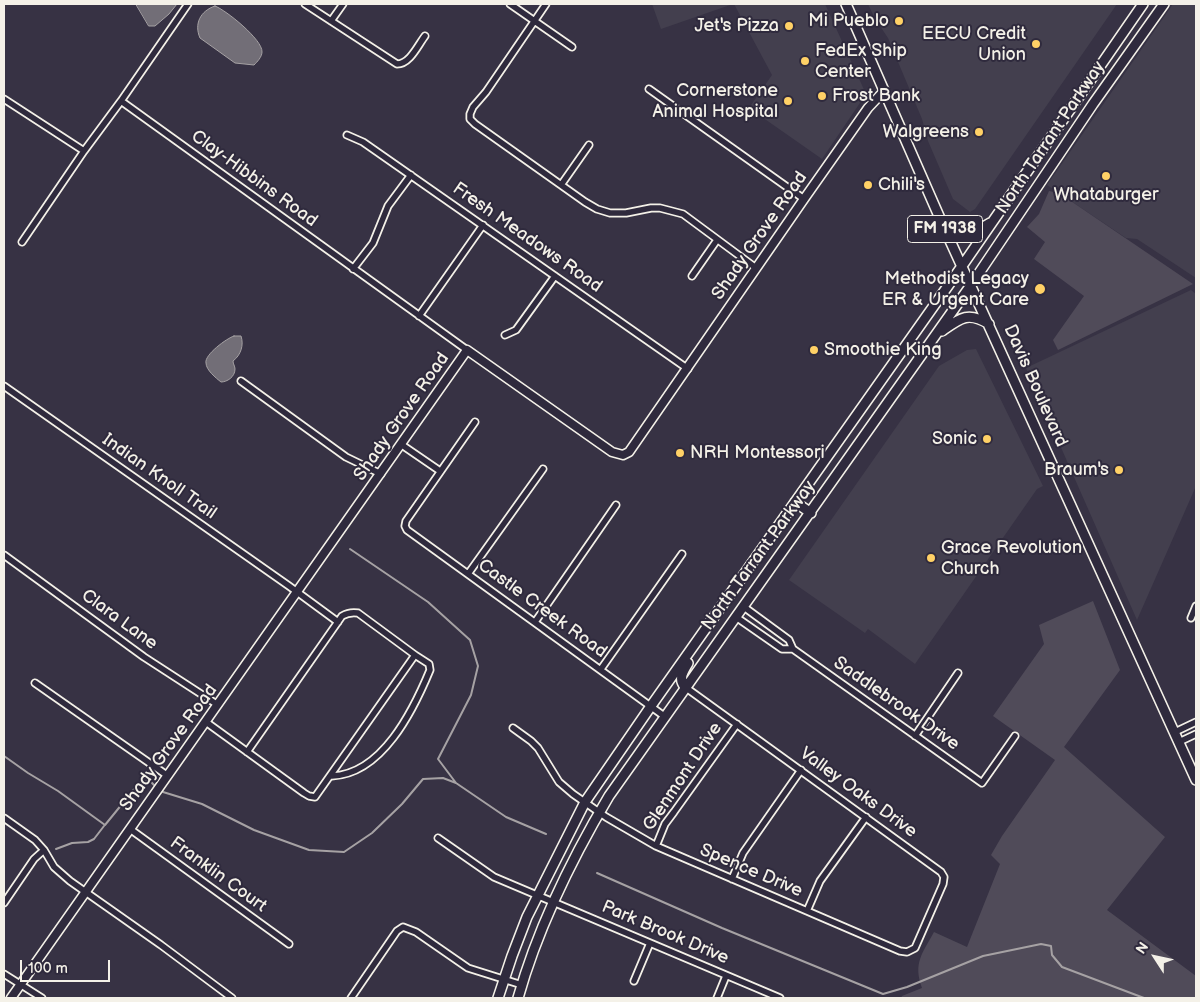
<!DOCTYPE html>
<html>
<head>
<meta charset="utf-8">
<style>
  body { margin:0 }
  #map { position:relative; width:1200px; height:1002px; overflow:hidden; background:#373244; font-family:"Balsamiq Sans",sans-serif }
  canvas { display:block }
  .frame { position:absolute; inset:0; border:5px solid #f4f1e8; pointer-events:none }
  .north { position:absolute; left:1130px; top:932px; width:50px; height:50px; -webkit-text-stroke:4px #2f2a3d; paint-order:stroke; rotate:305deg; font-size:14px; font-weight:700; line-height:20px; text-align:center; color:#f4f1e8 }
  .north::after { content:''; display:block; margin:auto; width:18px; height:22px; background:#f4f1e8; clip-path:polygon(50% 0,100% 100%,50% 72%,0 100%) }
  .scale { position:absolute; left:20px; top:960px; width:90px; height:22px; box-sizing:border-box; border:2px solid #f4f1e8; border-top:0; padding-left:6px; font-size:15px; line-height:18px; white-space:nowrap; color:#f4f1e8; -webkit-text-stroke:4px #2f2a3d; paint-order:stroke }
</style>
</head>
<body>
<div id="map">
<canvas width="1200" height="1002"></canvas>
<div class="frame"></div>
<div class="north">N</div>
<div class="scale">100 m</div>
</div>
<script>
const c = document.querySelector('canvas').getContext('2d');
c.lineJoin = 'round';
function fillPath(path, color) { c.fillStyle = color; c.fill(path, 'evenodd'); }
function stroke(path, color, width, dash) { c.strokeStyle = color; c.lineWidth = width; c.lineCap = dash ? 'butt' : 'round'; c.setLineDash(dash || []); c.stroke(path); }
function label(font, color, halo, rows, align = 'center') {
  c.font = font + ' "Balsamiq Sans",sans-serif'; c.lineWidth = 4; c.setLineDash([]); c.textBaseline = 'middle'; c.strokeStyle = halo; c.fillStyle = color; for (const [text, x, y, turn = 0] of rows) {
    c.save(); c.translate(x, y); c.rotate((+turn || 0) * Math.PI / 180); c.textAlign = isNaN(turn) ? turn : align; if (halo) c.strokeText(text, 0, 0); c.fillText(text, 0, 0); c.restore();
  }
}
fillPath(new Path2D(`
  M652,4H733L661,29Z
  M734,4H825L866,94L822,159L749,108L772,75Z
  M868,4H1117L975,209L970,212L953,199L928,141L922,119L888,38L874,17Z
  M1173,4H1196V278L1137,239L1126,238L1047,185Z
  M1191,290L1196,294V486L1137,620L1026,368Z
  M976,349L1043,486L1037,489L915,664L868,629L865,633L789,580L939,366L967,350Z`), '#433f4e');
fillPath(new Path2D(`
  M1049,191L1059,193L1193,284L1058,350L1053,340L1084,296L1034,259L1045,242L1027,227L1039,214Z
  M1093,601L1120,670L1064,747L1165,837L1107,910L1196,976V998H901L902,996L922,988C913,963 922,954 934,932L967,947L1000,864L991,855L1002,836L1055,760L993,716L1044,644L1039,625Z`), '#504b59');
const water = new Path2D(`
  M136,4H177L169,14L155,26H149Z
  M215,6C226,10 263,40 262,52C262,57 257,62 254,65L235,63L200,38C194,24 200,11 215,6Z
  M234,336H241C244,345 241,355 233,361C233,364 235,366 235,369C235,377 227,382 221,382C216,378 206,370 206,363C204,355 227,338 234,336Z`);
fillPath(water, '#726e77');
stroke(water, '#a6a2a4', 1);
stroke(new Path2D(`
  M350,549L428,602L470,640L478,666L471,695L438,759L456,783L506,817L546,834
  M4,756L28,773L58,791L105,825L140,782L150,781L154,785
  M163,792L202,804L254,830L309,850L344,852L372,833L402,804L423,779L443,778L456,783
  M56,849L72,843L88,842L94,839L104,826
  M597,873L722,928L883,994L907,987L983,956L1041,944L1051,946L1052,955L1062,967L1144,998`), '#a6a2a4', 2);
const street = new Path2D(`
  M188,4L121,101L467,350
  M305,4L397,64C410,64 418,45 425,36
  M510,4L572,47
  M546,4L486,92L473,107L470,114V119L475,124L585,202L597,209L610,213H626L651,208H660L683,214L756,268
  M331,21L343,4
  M649,89L804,199
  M4,99L84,151
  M347,135L363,142L688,369
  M561,185L589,145
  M22,242L84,151L121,101
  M353,269L373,243L388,206L411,175
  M692,276L717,240
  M419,316L483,225
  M505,335L516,330L555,276
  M241,381L346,457L381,474
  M4,386L289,586L338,622
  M475,422L406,521L405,526L407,530L664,716
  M402,445L440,471
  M4,555L144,657L218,705
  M468,574L543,469
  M744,607L789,640L793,649L982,783L1015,736
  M736,617L782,649H793
  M1191,618L1196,606
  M535,622L616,505
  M601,669L682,554
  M35,683L168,776
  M206,722L304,793L309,796L315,797L415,655L358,613C352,612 347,613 342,616L247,752
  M513,728L531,741L538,748L559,782L573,794L606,817L656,846L900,951L907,952L915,948L943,884L944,877L941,872L685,687
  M1175,732L1196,722
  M915,736L958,673
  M1179,742L1196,734
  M332,776C382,774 413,711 430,670L429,664L415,655
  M4,818L35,840L44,850L54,867L70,881L161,945L232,998
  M130,829L289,944
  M438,838L494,877L780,998
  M656,846L665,824L674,812L737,724
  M732,879L743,853L801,770
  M4,903L34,859L44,850
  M807,911L820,881L866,817
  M4,974L42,998
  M634,981L650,943
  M351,998L397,931L403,927L416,932L468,968L522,985
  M717,998L726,976`);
const secondary = new Path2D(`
  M11,998L467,350L612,452L623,455L629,452L804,199L868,108L884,91`);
const primary = new Path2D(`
  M846,4L942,223L1196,780
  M944,225C962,240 972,234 990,223
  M942,331C960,318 968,311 989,324
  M795,502L811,513
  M685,687C678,679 683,671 688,663
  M498,998L512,956L527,917L585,802L651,706L962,266L1143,4
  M518,998C538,927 571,860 609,796L971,285L1093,104L1164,4`);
stroke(street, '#f4f1e8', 9);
stroke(secondary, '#f4f1e8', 11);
stroke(primary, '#f4f1e8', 12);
stroke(street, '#2f2a3d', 5.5);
stroke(secondary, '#2f2a3d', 8);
stroke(primary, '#2f2a3d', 9);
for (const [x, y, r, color] of [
  [899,21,5,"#ffd166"],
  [789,26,5,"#ffd166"],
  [1036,44,5,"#ffd166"],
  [805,61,5,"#ffd166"],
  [822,96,5,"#ffd166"],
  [788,101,5,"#ffd166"],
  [979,132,5,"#ffd166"],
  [1106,176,5,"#ffd166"],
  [868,185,5,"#ffd166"],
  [1040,289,6,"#ffd166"],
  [814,350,5,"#ffd166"],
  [987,439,5,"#ffd166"],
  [680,453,5,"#ffd166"],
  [1119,470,5,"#ffd166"],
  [931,558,5,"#ffd166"]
]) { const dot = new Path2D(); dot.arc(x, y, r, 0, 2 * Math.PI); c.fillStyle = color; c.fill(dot); stroke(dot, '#2f2a3d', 2); }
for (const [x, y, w] of [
  [945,229,75]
]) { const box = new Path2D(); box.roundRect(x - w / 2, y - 13.5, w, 27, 4); c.fillStyle = '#2f2a3d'; c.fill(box); stroke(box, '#f4f1e8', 1); }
label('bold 16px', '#f4f1e8', null, [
  ["FM 1938",945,229]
]);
label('18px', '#f4f1e8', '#2f2a3d', [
  ["Mi Pueblo",889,21],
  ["Jet's Pizza",779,26],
  ["EECU Credit",1026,34],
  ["Union",1026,55],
  ["FedEx Ship",815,51,"left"],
  ["Center",815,72,"left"],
  ["Cornerstone",778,91],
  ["Animal Hospital",778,112],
  ["Frost Bank",832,96,"left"],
  ["Walgreens",969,132],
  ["Chili's",878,185,"left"],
  ["Whataburger",1106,195,"center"],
  ["Methodist Legacy",1029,279],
  ["ER & Urgent Care",1029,300],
  ["Smoothie King",824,350,"left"],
  ["Sonic",977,439],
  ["NRH Montessori",690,453,"left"],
  ["Braum's",1109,470],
  ["Grace Revolution",941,548,"left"],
  ["Church",941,569,"left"]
], 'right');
label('18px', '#f4f1e8', '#2f2a3d', [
  ["North Tarrant Parkway",1051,138,-56],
  ["Clay-Hibbins Road",254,179,36],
  ["Shady Grove Road",760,236,-55],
  ["Fresh Meadows Road",527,238,35],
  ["Davis Boulevard",1035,386,66],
  ["Shady Grove Road",402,417,-55],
  ["Indian Knoll Trail",159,477,35],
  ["North Tarrant Parkway",759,556,-54],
  ["Castle Creek Road",542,609,36],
  ["Clara Lane",119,620,36],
  ["Saddlebrook Drive",896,704,35],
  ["Shady Grove Road",169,748,-54],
  ["Glenmont Drive",683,777,-56],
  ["Valley Oaks Drive",858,793,36],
  ["Spence Drive",751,871,23],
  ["Franklin Court",218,875,36],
  ["Park Brook Drive",665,933,23]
]);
</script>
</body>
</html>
